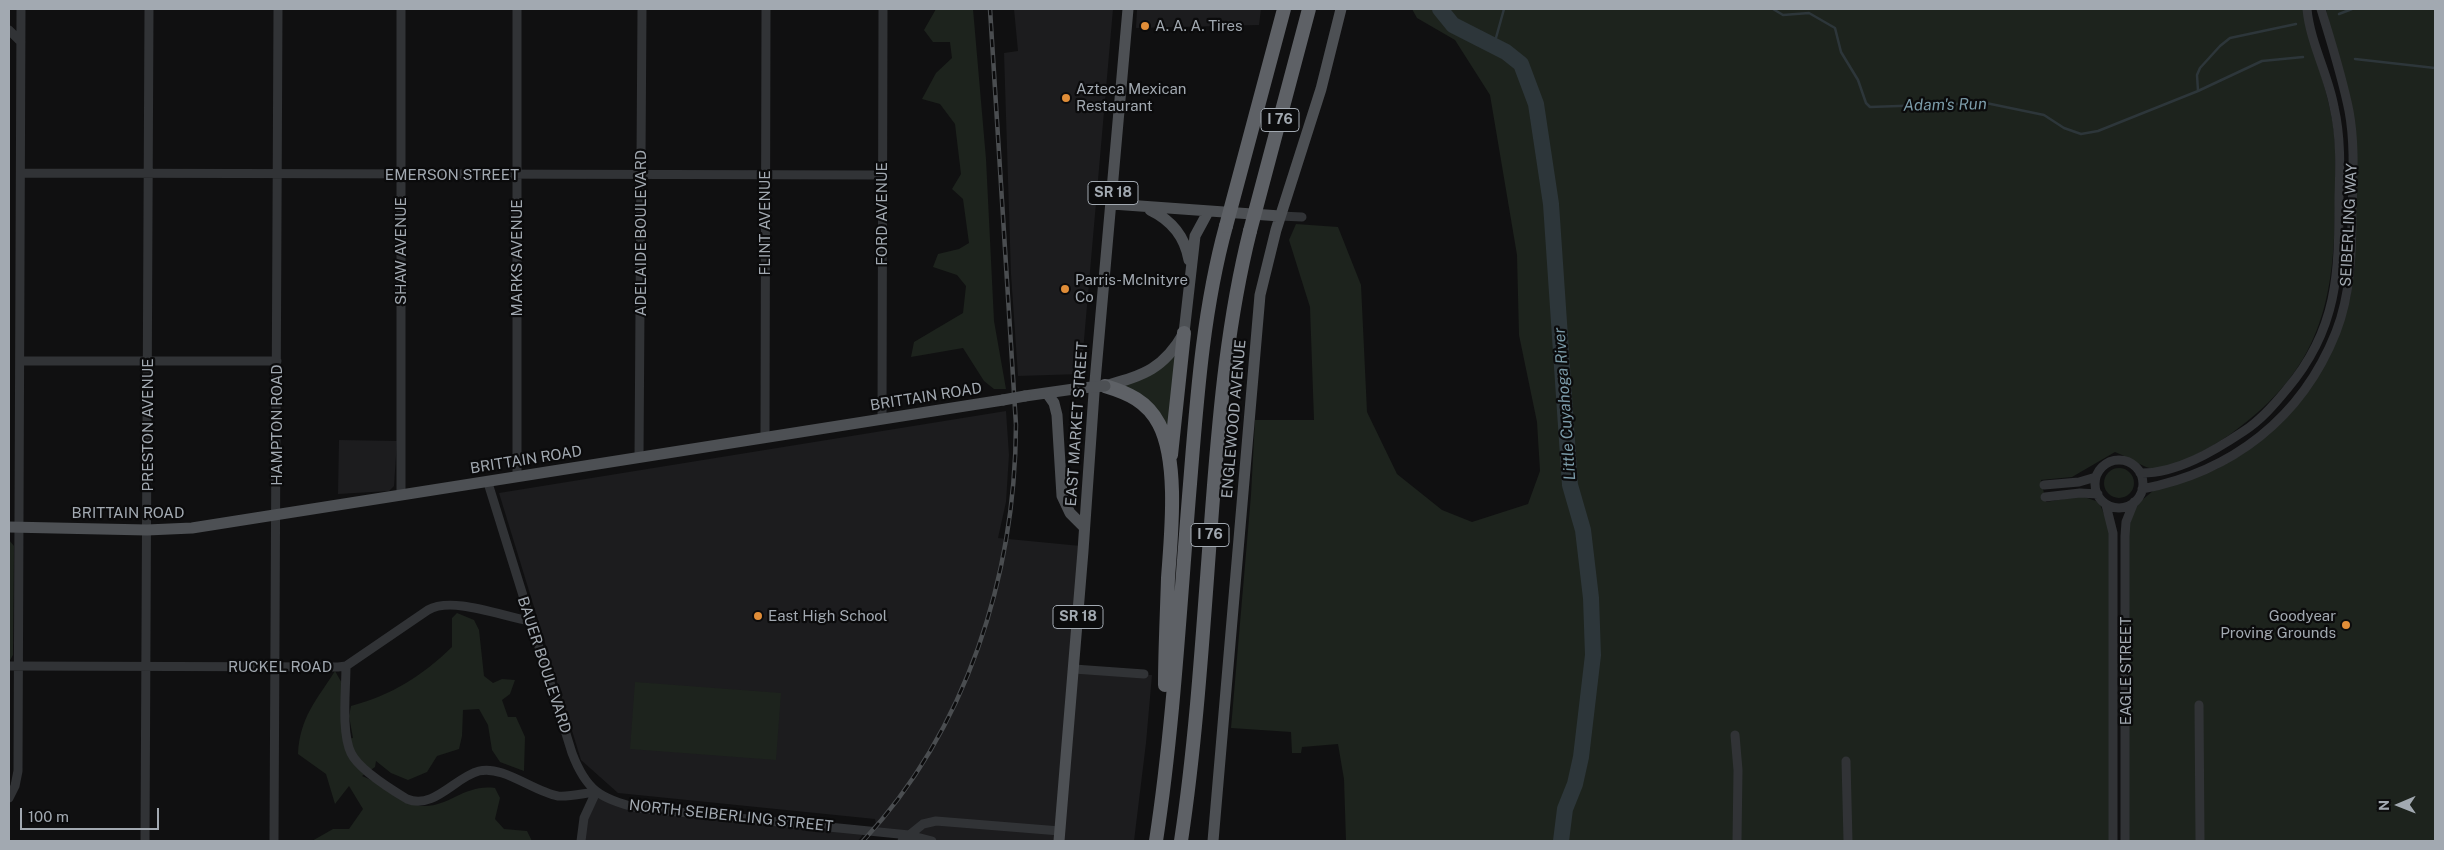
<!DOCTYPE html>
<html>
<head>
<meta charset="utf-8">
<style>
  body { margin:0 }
  #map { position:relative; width:2444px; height:850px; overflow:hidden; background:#101011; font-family:"Public Sans",sans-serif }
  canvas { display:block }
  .frame { position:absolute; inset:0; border:10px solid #a2a9b1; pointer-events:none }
  .north { position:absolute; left:2374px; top:780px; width:50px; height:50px; -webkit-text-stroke:4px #0b0b0c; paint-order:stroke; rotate:269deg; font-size:14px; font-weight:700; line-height:20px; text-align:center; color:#a2a9b1 }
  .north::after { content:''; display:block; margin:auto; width:18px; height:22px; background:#a2a9b1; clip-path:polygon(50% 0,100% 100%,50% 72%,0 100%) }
  .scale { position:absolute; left:20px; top:808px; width:139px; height:22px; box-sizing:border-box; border:2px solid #a2a9b1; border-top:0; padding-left:6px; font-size:15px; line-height:18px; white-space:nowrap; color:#a2a9b1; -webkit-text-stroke:4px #0b0b0c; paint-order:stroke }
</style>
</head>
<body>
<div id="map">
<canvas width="2444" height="850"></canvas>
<div class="frame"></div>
<div class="north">N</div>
<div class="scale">100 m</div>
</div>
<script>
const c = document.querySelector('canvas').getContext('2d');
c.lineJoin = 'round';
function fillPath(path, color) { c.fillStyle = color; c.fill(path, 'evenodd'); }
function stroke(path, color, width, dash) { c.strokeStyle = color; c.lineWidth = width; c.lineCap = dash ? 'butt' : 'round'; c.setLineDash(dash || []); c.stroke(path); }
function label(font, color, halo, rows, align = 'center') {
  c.font = font + ' "Public Sans",sans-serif'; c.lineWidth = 4.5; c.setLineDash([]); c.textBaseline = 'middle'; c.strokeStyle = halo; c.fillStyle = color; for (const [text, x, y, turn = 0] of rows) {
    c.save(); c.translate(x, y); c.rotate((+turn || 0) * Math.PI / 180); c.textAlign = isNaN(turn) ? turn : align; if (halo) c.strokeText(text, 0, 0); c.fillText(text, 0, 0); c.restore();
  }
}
fillPath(new Path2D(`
  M1014,9H1113L1081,374L1018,376L1011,274L1004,53L1018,51Z
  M1137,9H1261L1259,25L1136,28Z
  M1006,411L1009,455L1006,502L998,538L1081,546L1057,828L946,818L908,832L877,829L875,819L618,793L581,760L499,493Z
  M339,440L397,441L394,486L389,491L338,494Z
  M1076,673L1152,675L1146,743L1134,841H1061Z
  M596,792L614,803L866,830L858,841H581Z
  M937,823L1057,833V841H936L914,833L923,826Z`), '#1c1c1e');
fillPath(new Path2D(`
  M936,9H973L986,159L994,321L1006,389H994L984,381L963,348L911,357L914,342L963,313L966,286L957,275L933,267L938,254L959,249L969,243L963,199L952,189L961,174L955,124L940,104L922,99L936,73L952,58L950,42H933L924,30Z
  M1412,9H2306C2311,47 2325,82 2332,119C2337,145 2335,173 2335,199C2335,302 2320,370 2232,433C2215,445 2166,475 2146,467C2136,463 2126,456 2115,452L2072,477L2041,480L2046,502L2081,496L2099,502L2109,526V841H1346L1344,779L1338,744L1302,747L1301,753H1292L1291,732L1231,728L1251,495L1255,420H1314L1310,307L1289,240L1296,224L1338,227L1361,285L1367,412L1397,474L1442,510L1472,522L1528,504L1540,471L1537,422L1519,335L1517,255L1490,95L1455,40L1417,18Z
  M2326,9H2435V841H2129V584L2127,534L2135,506L2154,490L2217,469L2246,452L2282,421L2307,393L2350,298L2355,266V145Z
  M1177,354L1169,429L1121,385Z
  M2104 483a15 15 0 1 1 30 0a15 15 0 1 1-30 0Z
  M9,540L14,546L13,655L9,662Z
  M457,613L474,620L479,630L484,676L493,683L502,679L515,680L510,694L502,700L508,717H516L525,737L524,771L500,762L492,750L488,725L479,709L463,710L462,736L459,749L437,756L427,772L408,780L391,773L376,761L375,767L362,776C382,783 403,807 425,806C450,806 465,784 495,788L500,798L495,819L504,829L527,831L532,841H312L333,829H349L363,809L349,786L335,804L326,774L298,754C300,717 316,701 335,671L343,685L344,739L353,738L349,716L351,706C392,695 422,676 452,647V618Z
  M635,682L781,693L776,760L630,749Z`), '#1d231d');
stroke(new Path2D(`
  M1773,9L1783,15L1809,13L1835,28L1841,52L1858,80L1866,103L1870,107L1986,103L2044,115L2064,128L2081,134L2098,131L2198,91L2262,61L2303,57
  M2339,14L2352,9
  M1494,45L1504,9
  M2355,59L2435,68
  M2198,91L2197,75L2200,68L2220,46L2230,38L2296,24`), '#2d363a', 2.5);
stroke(new Path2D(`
  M1440,9L1453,25L1506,52L1521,64L1536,104L1551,204L1570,485L1583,530L1591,598L1593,655L1581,757L1575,784L1565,809L1561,841`), '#2d363a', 16);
stroke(new Path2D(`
  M401,9V494
  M517,9V477
  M9,30L21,42
  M22,173L882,175
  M1280,216L1302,217
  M21,361H277
  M882,419L883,9
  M765,437L766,9
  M639,457L642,9
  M2095 484a24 24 0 1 1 48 0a24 24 0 1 1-48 0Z
  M2140,473C2176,474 2214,451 2244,431C2261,420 2274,405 2287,389C2338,329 2339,273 2339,198C2340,167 2341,137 2334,107C2328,74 2310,42 2307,9
  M488,483L572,753C586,790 600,799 638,808L909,835L932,841
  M2044,485L2079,482L2096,477
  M2142,489C2232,472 2302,418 2336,332C2351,294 2352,250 2352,209C2353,177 2355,143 2349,111C2342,76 2331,42 2321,9
  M2045,497L2080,493L2098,494
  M2106,505L2113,533V841
  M9,666L338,667L346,666L428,610C452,596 501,616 530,621
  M346,666C346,690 341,732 351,753C359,770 392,790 407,799C434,810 455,777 479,771C503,765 534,792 558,796C570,797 585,793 596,792
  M1074,669L1144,674
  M2199,705L2200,841
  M1735,735L1738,770L1737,841
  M1846,761L1848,841
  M9,798L15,786L18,771L21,9
  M145,841L149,9
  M274,841L278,9
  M581,841L584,818L596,792
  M902,841L923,824L936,821L1060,831
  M2125,841V536L2126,522L2134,502`), '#313336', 9);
stroke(new Path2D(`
  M1112,204L1280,216
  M1150,210C1171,220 1185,237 1189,260
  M1105,386C1143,375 1163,370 1184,333L1195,236L1208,212
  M1047,393L1054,403L1057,415L1062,496L1070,513L1084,527
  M1025,396L1081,388
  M9,527L147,530L192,528L1003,400
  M1059,841L1083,551L1094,393L1128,9
  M1213,841L1260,295L1276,230L1321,89L1341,9`), '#4d5054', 11);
stroke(new Path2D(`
  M1105,386C1128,393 1147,401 1159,424C1179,462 1171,536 1168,578C1167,614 1165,650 1165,685
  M1171,455L1184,333
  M1156,841C1174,723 1180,603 1190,484C1197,397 1203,310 1226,226
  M1181,841C1198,728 1204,612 1213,498C1220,408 1228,319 1250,231`), '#5e6166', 14);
const rail = new Path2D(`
  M863,841C967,729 1015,576 1016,425L990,9`);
stroke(rail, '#4a4d50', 4.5);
stroke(rail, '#0b0b0c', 2.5, [8]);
stroke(new Path2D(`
  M1081,388L1105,386
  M1003,400L1025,396`), '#4d5054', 11);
stroke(new Path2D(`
  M1226,226L1284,9
  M1250,231L1309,9`), '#5e6166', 14);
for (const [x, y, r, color] of [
  [1145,26,5,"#e08d38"],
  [1066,98,5,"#e08d38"],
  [1065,289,5,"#e08d38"],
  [758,616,5,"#e08d38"],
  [2346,625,5,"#e08d38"]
]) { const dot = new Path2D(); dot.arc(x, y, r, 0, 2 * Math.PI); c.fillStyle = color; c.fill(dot); stroke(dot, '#0b0b0c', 2); }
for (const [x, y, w] of [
  [1280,120,38],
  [1113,193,50],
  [1210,535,38],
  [1078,617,50]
]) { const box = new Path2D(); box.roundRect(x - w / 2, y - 11.5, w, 23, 4); c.fillStyle = '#0b0b0c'; c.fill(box); stroke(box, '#a2a9b1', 1); }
label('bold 14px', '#a2a9b1', null, [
  ["I 76",1280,120],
  ["SR 18",1113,193],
  ["I 76",1210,535],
  ["SR 18",1078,617]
]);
label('15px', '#a2a9b1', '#0b0b0c', [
  ["A. A. A. Tires",1155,26],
  ["Azteca Mexican",1076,89],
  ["Restaurant",1076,106],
  ["Parris-McInityre",1075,280],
  ["Co",1075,297],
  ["East High School",768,616],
  ["Goodyear",2336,616,"right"],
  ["Proving Grounds",2336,633,"right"]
], 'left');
label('15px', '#a2a9b1', '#0b0b0c', [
  ["EMERSON STREET",452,175],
  ["FORD AVENUE",882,214,-90],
  ["FLINT AVENUE",765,223,-90],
  ["SEIBERLING WAY",2349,225,-87],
  ["ADELAIDE BOULEVARD",641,233,-90],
  ["SHAW AVENUE",401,251,-90],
  ["MARKS AVENUE",517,258,-90],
  ["BRITTAIN ROAD",926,397,-9],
  ["ENGLEWOOD AVENUE",1234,419,-85],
  ["EAST MARKET STREET",1077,424,-86],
  ["PRESTON AVENUE",148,425,-90],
  ["HAMPTON ROAD",277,425,-90],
  ["BRITTAIN ROAD",526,460,-9],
  ["BRITTAIN ROAD",128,513],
  ["BAUER BOULEVARD",544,665,72],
  ["RUCKEL ROAD",280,667],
  ["EAGLE STREET",2126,671,-90],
  ["NORTH SEIBERLING STREET",731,816,6]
]);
label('italic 16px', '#7b9ba9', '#0b0b0c', [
  ["Adam's Run",1945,105,-1],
  ["Little Cuyahoga River",1565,404,-94]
]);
</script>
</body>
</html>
